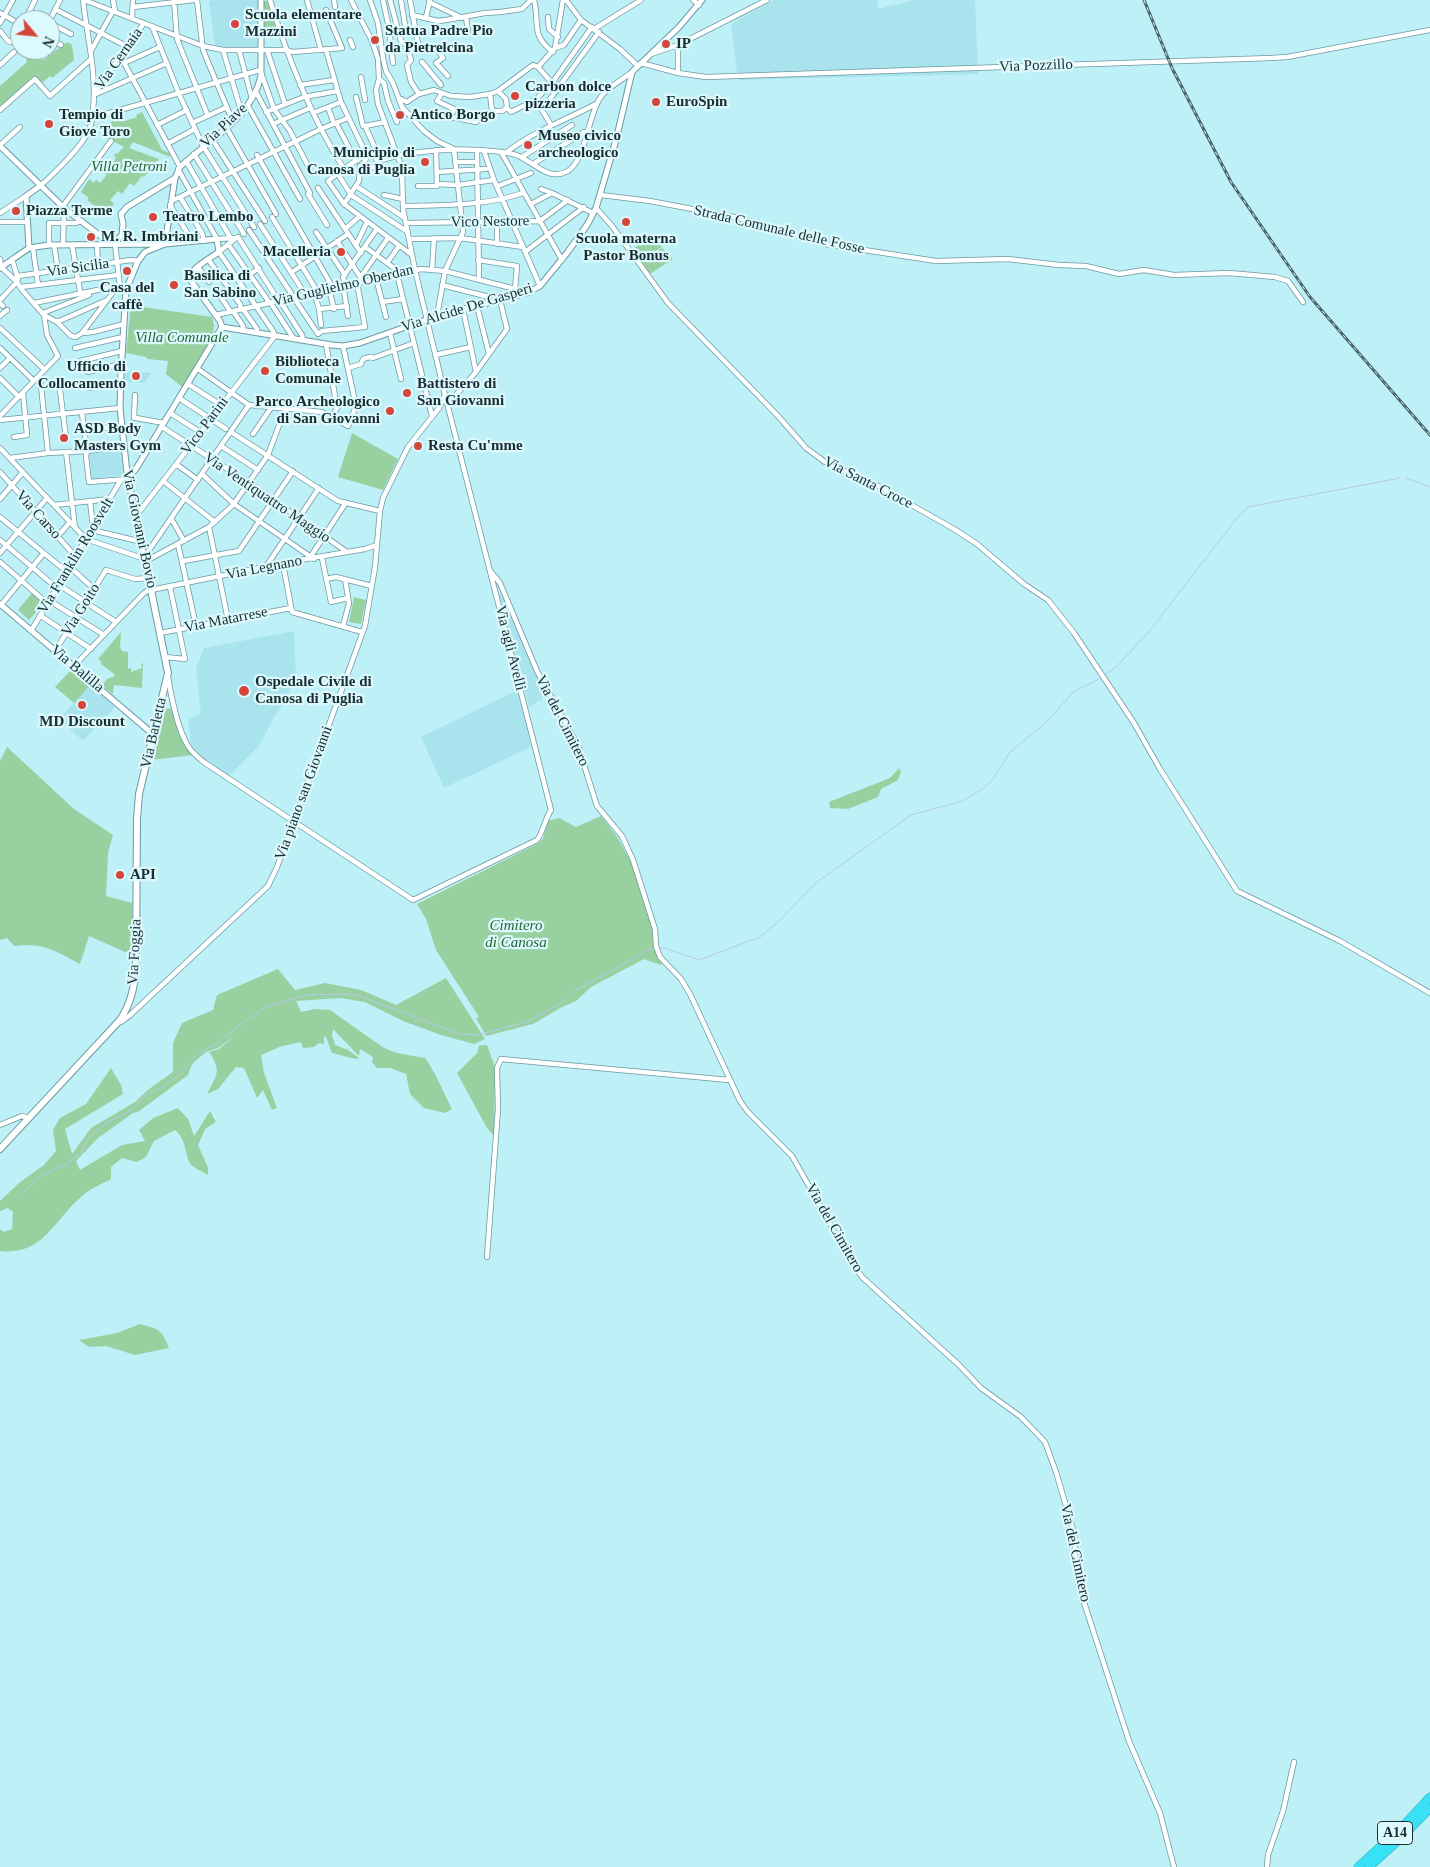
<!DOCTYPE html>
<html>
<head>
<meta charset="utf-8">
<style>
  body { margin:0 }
  #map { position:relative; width:1430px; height:1867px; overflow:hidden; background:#bef0f7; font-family:Georgia,serif }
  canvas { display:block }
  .north { position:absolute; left:10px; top:10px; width:50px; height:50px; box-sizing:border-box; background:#dcf9fd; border:1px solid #8ea7ab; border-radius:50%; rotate:118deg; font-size:14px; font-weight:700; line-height:20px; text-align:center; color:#192c2f }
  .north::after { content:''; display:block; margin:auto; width:18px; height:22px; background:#d4463b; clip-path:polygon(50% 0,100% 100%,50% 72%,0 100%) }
</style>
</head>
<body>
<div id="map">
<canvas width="1430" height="1867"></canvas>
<div class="north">N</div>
</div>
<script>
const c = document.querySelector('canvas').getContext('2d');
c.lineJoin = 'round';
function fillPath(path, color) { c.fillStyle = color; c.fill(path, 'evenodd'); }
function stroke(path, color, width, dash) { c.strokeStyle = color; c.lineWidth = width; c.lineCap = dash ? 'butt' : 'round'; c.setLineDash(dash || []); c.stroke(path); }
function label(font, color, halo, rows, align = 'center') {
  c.font = font + ' Georgia,serif'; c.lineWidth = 4.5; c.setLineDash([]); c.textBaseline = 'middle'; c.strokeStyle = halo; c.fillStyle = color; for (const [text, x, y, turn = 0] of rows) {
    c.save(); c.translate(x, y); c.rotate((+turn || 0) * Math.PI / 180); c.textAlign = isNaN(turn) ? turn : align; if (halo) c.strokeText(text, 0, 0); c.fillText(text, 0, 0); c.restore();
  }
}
fillPath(new Path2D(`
  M216,0H257V49L215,46L209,1Z
  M774,0H877L878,9L916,0H975L978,74L738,80L731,24Z
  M125,371L152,373L144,383L125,381Z
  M121,449L123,475L92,479L89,453Z
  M502,593L534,669L548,695L529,707L499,594Z
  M294,631L296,678L284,704L274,717L259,746L229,776L199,754L191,744L188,720L201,714L196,668L204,648Z
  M90,685L115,707L83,741L59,719Z
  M518,690L531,747L444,788L421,737Z`), '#a9e3ed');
fillPath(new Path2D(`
  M264,1H267L276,27L264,30Z
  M67,42L72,45L74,60L52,78L50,76L42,83L35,76L0,106V86L27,62L26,60L29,53L43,60Z
  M120,112L125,121L137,117L136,115L142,112L162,150L170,153V157L133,142L129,148L159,159L144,177L142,176L134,186L130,183L122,194L118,191L110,200L114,204L105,214L87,200L89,198L81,192L89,179L94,183L96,180L100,183L106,176L105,172L116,158L114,155L116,153L117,154L124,147L105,137L113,118H115L116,114Z
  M651,235L662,247L641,261L633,249Z
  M662,248L673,259L650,274L642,262Z
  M131,304L143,307L212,317L214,325L212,338L182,387L166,374L168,361L147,359L146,357L126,353Z
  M352,433L398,459L383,490L338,477Z
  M33,592L44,603L29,620L18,610Z
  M354,597L366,600L361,624L349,622Z
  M121,632L120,647L122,651L128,652V669L131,668V672L142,668L141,664L143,663L142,688L114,685L113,694L102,686L107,679L115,676L113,673L101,664L102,662L98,659Z
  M72,669L90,685L74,703L55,687Z
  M175,708L186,745L193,755L151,760L163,709Z
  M7,747L74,809L113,835L108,853L106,896L132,903V955L89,936L80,964C53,950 45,943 14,946L7,938L0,940V761Z
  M899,768L901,772L898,780L881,789L878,797L848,809L830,808L829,802L890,778Z
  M601,816L618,838L632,864L645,902L654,935V944L662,963L661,965L644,959L591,987L576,1001L560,1008L533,1024L486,1036L476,1018L479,1017L436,950L426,919L417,904L539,843L543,839L548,821L559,818L576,827Z
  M278,969L295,990L325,983L361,990L396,1005L446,978L485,1039L474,1044L441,1035L403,1021L365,1002L340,998L296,1001L301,1012L315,1009L330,1010L384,1048L397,1053L425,1058C436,1073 443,1092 452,1109L445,1113L424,1108L410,1094L406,1074L390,1068H377L372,1062L373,1057L360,1049L359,1056L333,1029L332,1035L335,1045L348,1050L359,1058L356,1059L332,1053L326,1037L324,1036V1044L319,1043L314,1047L303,1048L301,1042L282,1046L261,1055L264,1073L277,1108L272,1110L263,1090L257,1098L244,1068L236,1067L218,1089L207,1094C217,1075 222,1071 209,1052L219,1049L237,1034L218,1048L206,1052L192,1064L188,1075L138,1112L133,1113L98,1138L76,1161L80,1170L122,1145L145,1141L139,1130L153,1118L178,1108L188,1119L194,1136L210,1111L216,1122L205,1129L198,1145L208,1168V1175C204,1172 197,1170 193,1166C183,1158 189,1142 175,1130L154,1141L146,1157L137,1162L122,1158L111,1167V1179C102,1184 89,1189 81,1197C54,1220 43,1256 0,1251V1229L4,1232L12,1229L13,1212L8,1208L0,1211V1201L19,1183L44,1165L56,1151L53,1130L60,1118L86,1104L111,1068L121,1085L123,1094L65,1129L72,1154L91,1128L135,1102L149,1089L173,1072V1043L182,1023L213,1010L217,995Z
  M482,1045H487L495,1067L494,1136L487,1128L457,1073L477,1053L479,1046Z
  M140,1324C158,1329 162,1329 169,1348L135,1355L106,1346L89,1347L79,1340L117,1333Z`), '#99d0a0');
stroke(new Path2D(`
  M1406,478L1430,487
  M1104,675L1115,668L1148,633L1237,518L1248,507L1400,478
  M659,948H664L699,960L760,937L777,923L817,882L911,815L963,801L985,787L993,779L1010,752L1047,722L1073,692L1101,678
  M18,1198L41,1176L67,1164L81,1153L88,1138L106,1123L130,1111L146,1095L163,1087L179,1075L197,1055L223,1039L246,1020L268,1006L308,995L354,994L459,1034L477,1035L529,1021L561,1003L573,992L650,949L655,948`), '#b8c7ee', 1);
const minor = new Path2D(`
  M84,0L203,46L223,50H286L293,52L342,48L326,10
  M113,0L115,11
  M174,0L177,39L208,116
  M197,0L203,50L233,122
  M270,0C288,59 311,117 344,169
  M307,0L321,50
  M334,0L335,7
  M370,0L378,23L383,58L386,71L393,83L402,107L424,131L437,141L454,149L463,232L445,271L437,316
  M383,0L389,28L393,63
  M390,0L401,41L407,46L411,60L407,65L411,82L419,94
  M401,0L405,25
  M566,0L581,20L620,49L638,66
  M693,0L699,5
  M429,2L462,18
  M133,7L194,0
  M55,9L128,47
  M0,13L20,24
  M412,15L438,21L446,20L485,13L500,12L522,9L531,0H534C540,25 530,34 553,52
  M426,17L430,0
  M466,17L468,31
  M548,17L549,29L558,37
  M132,18L133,0
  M25,20L35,0
  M50,20L60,0
  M0,23L13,0
  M50,23L71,34
  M152,26L179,94L203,146L254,227
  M594,29L641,0
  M0,31L8,41L11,42L20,28
  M50,39L61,45
  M350,40L353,47
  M407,46L418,44L410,0
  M555,48L564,45L581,20
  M223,50L242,114
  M239,50L252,99
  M267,50L285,104
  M326,50L341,102L367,156
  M438,50L443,58L436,63L437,64L448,76
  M91,51L113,11
  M32,54L34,50
  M651,54L678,45L767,0
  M121,57L180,167
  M422,62L441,85
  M124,63L160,47
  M641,63L678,73L706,77L1271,58L1287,57L1430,30
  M0,65L14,52
  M538,67L552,83
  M678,73V45
  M361,77L365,100
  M379,79L384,83L388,101L397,122
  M300,85L334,80
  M498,91L506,99L507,108
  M256,92L310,193
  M95,93L144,23
  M442,93L437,101L454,109L451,117L476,122L481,116L489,115L492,111L490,94
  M96,94L167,63
  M356,97L363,126H365
  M401,99L407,102L419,94L434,90L451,96L470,97L490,94L498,91L533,65L538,67L555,48L563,0
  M248,106L300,199
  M328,107L334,124
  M0,110L35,79L50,96L91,59
  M492,111H502L507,108L511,112L535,100L552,83L592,27
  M266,112L304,97L338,91
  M313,113L341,102
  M92,118L260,70L274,109L290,131L308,166
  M192,123L227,107
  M336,123L356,161
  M273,124L310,108
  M157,125L187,110
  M551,125L542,110L599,32
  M226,127L276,214
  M212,139L265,221
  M167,144L195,129
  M0,145L20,127
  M477,150L479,280
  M484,151L494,180L540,286
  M501,152L562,260
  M507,152C534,131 566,120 596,104
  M194,154L244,234
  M257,155L333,288
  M372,155L375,148L365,126L385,122
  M367,156L364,163L367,167L371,168L376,165L377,161C411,151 443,148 479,150C490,151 502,151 513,154C531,158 547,183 568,171C586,159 588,116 600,98C606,88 622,80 632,72
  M522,157L572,125
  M186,161L230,237
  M377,161L374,155C361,153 338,174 328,181L344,204L412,255
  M455,162H477
  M533,164L584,132H588
  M178,169L217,239L235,238
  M437,172L486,169
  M338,174L351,195L408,232
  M437,184L458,185L494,180
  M40,186C53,175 81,147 88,132C92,126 92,117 93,110C97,73 87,37 83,0
  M356,186L405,218
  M418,186H437L436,150
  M498,186L531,173
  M318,188L361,253
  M541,189L552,193
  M308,194L327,225
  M384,195L403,199
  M601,195L650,201L734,217L772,227L825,244L936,261L1008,259L1059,265L1086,266L1119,274L1144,270L1174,275L1229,273L1275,277L1288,281L1303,302
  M180,197L321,129L348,118
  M171,201L180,197L202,233L204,241
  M344,204L359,181L360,166
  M531,204L552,193L593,213
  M170,205L188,234V242
  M63,206L111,141
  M403,206C444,205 485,206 523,193
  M596,208L612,226L668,303L778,416L806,448L825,462L878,486L954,529L977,544L1024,584L1048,600L1074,633L1134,723L1160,769L1237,891L1340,941L1430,993
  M0,213L26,196
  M272,217L317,291
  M0,222H26
  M497,222V244
  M406,223L540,221L568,200
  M260,224L305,294
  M345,229L360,216
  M249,230L291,293L292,297
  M316,232L345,275
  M238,237L278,300
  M409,239L460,238L523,247
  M337,241L361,278
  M115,244L120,287
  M228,244L267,299L268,303
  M49,245V223H76L81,221
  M54,245L58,270
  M63,245L64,208
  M72,245L81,297
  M97,245L98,265
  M356,245L367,222
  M365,247L401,273
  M33,248L38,285
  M525,252L584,207
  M0,259L1,267L17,282L22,290L44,315L57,322L71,336L76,337L82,333L114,291L120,287
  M12,259L18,279
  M208,259L240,304L241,309
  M478,260L517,266L515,289
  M387,263L399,246
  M198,267L209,282
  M432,270L434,238
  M292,272L348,234
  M397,274L432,416
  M18,276L131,260L138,261
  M360,278L388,238
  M376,278L386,317
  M239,282L259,268
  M345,285L343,277L377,229
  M442,285L489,297L490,302
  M21,287L118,275
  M329,289L334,309
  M344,291L348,316
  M314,292L319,309L321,325
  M294,296L296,301L318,334L322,331L365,327L357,283
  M222,299L231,312
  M281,299L282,304L302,335L303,340
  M0,300L17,282
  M270,302L294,339
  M382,302L403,299
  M0,303L3,306
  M34,303L107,288H119
  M477,306L489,354
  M243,309L257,329L256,333
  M319,309L347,306
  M463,309L476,372
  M233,311L243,326V331
  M43,313L89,295
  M216,315L421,269L445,271L527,292
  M0,316L7,310
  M57,322L105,301
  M0,328L45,370
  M82,333L93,332L124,324
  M390,333L401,379
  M326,344L337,408L332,417
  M0,348L34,381
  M75,348L123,337
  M435,355L471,347
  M80,361L122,351
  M0,368L10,358
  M348,368L361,364L363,359L370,357L373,358L414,343
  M198,369L249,405L322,412L348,426L356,406L343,346
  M88,372L121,364
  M0,378L19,397
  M59,382L66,438
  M188,384L221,405
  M89,388L121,382
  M455,396L476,372L507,329L500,300
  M179,398L226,429
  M170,413L200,432
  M0,416L58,356L47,335L44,315
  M134,418L135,395
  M136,418L164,423
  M0,420L120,408
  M162,427L249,483L347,552
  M85,430L121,426
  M231,432L338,501L380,511
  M253,434L271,408
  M14,437L27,435L23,393
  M123,446L87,451L86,456L89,482L128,479
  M221,446L258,470
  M0,448L86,539L145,559
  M66,452L75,528
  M48,453L87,451L82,413
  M10,458L48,453L40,376
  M176,464L198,480
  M0,472L76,557
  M202,474L234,504L314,559
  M163,481L215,522
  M0,499L23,472
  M90,501L93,527
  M54,505L110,499
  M136,516L275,336L273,331L219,252L236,238
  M0,517L67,572
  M171,518L184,541
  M209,527L228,620
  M92,530L142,542
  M58,536L70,522
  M0,540L57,588
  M178,544L196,626
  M0,553L47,498
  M145,556L249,405
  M311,556L345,504
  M322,558L331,602L348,598
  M146,561L209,527L233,505L268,455L285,409
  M183,561L239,551L293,471
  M0,562L48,604
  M283,564L292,612L362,632
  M70,567L94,589
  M265,568L319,488
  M491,572L500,583L537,671L578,746L597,806L622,836L633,860L655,929L656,946L660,957L681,979L690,994L740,1101L748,1112L792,1156L826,1216L840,1244L862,1277L959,1365L981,1388L1021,1417L1045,1442L1056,1472L1074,1533L1076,1569L1079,1587L1129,1741L1160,1813L1174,1867
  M326,579L336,577L372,586
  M59,585L116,622
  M151,590L294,561L365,549L377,545
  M50,601L104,635
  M1,605L44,553
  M41,616L91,649
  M343,626L349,603L345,579
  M31,631L121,480
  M160,633L291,608
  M55,651L106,570L135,579L149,578
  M165,657L185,659L170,587
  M74,666L143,594L151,588
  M168,677C171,696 178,730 188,746C192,753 199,758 205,763L413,900L537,840C542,835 545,819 551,810L445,395L415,270L403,209L402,168L378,104L376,90L379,79L378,59L372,41L351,0
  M121,1022L129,1016L268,886L277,867L365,626L375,567L380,511L383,498L408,447L439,408L445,395
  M0,1125L22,1116L28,1118
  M487,1257L498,1109L497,1068L501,1059L729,1080
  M1267,1867L1268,1855L1283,1811L1294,1762`);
const tertiary = new Path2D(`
  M0,146L64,208L111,244
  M112,244L122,235L123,224L121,214L127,207L175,178
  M165,244L175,178L180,167C209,140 252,117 261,76V0
  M29,248L26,196L40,186
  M0,268L29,248L49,245L165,244L217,239L219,252C209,259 193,267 189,278L220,321L222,327
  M222,327L332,345L343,346L360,343L437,316L529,292L540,286L567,253L587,225L596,208L616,140L632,72L679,27L702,0
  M128,479L137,467L222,327
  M151,590L127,473L120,408L121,372L126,290L138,261L145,252L165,244
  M0,604L154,735`);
const secondary = new Path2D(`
  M0,1149L120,1020C132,1002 135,984 136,963L137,819L139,794L168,673L151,590`);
const motorway = new Path2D(`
  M1358,1867L1403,1826L1430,1797
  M1369,1867L1399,1840L1430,1808`);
stroke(minor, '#6b99a1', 6);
stroke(tertiary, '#6b99a1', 7);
stroke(secondary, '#6b99a1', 8);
stroke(motorway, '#2ea2b0', 9);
stroke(minor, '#fff', 4.5);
stroke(tertiary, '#fff', 5);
stroke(secondary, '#fff', 6);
stroke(motorway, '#39e1f6', 8);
const rail = new Path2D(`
  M1144,0L1172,68L1231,182L1310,297L1430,435`);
stroke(rail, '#49656a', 3);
stroke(rail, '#dcf9fd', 1, [4]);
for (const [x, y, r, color] of [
  [235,24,5,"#d4463b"],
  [375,40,5,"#d4463b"],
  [666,44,5,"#d4463b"],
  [515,96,5,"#d4463b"],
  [656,102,5,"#d4463b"],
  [400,115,5,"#d4463b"],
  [49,124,5,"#d4463b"],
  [528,145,5,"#d4463b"],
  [425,162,5,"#d4463b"],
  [16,211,5,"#d4463b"],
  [153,217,5,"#d4463b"],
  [626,222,5,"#d4463b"],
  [91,237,5,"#d4463b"],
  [341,252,5,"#d4463b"],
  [127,271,5,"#d4463b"],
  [174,285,5,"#d4463b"],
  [265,371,5,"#d4463b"],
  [136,376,5,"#d4463b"],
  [407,393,5,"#d4463b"],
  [390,411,5,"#d4463b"],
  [64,438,5,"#d4463b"],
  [418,446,5,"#d4463b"],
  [244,691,6,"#d4463b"],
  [82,705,5,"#d4463b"],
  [120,875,5,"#d4463b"]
]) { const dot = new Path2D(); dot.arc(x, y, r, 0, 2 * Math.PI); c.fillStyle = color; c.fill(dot); stroke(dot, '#dcf9fd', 2); }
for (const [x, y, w] of [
  [1395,1833,35]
]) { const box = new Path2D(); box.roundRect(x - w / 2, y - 11.5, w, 23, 4); c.fillStyle = '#dcf9fd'; c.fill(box); stroke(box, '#192c2f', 1); }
label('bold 14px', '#192c2f', null, [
  ["A14",1395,1833]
]);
label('bold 15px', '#192c2f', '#dcf9fd', [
  ["Scuola elementare",245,15],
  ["Mazzini",245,32],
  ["Statua Padre Pio",385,31],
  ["da Pietrelcina",385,48],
  ["IP",676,44],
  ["Carbon dolce",525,87],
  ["pizzeria",525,104],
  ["EuroSpin",666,102],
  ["Tempio di",59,115],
  ["Giove Toro",59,132],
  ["Antico Borgo",410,115],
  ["Museo civico",538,136],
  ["archeologico",538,153],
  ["Municipio di",415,153,"right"],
  ["Canosa di Puglia",415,170,"right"],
  ["Piazza Terme",26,211],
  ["Teatro Lembo",163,217],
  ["M. R. Imbriani",101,237],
  ["Scuola materna",626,239,"center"],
  ["Pastor Bonus",626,256,"center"],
  ["Macelleria",331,252,"right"],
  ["Basilica di",184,276],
  ["San Sabino",184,293],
  ["Casa del",127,288,"center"],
  ["caffè",127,305,"center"],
  ["Biblioteca",275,362],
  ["Comunale",275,379],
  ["Ufficio di",126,367,"right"],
  ["Collocamento",126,384,"right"],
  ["Battistero di",417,384],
  ["San Giovanni",417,401],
  ["Parco Archeologico",380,402,"right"],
  ["di San Giovanni",380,419,"right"],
  ["ASD Body",74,429],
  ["Masters Gym",74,446],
  ["Resta Cu'mme",428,446],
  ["Ospedale Civile di",255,682],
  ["Canosa di Puglia",255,699],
  ["MD Discount",82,722,"center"],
  ["API",130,875]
], 'left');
label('15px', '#192c2f', '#dcf9fd', [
  ["Via Cernaia",119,59,-55],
  ["Via Pozzillo",1036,66,-2],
  ["Via Piave",224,126,-43],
  ["Vico Nestore",490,222,-1],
  ["Strada Comunale delle Fosse",779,230,13],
  ["Via Sicilia",78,268,-8],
  ["Via Guglielmo Oberdan",343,286,-13],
  ["Via Alcide De Gasperi",467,308,-17],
  ["Vico Parini",205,426,-53],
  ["Via Santa Croce",868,483,27],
  ["Via Ventiquattro Maggio",267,498,34],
  ["Via Carso",38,515,48],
  ["Via Giovanni Bovio",139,529,78],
  ["Via Franklin Roosvelt",76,556,-59],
  ["Via Legnano",264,568,-11],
  ["Via Goito",81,610,-58],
  ["Via Matarrese",226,620,-11],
  ["Via agli Avelli",510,648,76],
  ["Via Balilla",77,669,40],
  ["Via del Cimitero",562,721,63],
  ["Via Barletta",154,733,-77],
  ["Via piano san Giovanni",304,793,-70],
  ["Via Foggia",135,952,-87],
  ["Via del Cimitero",834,1228,60],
  ["Via del Cimitero",1075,1553,78]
]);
label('italic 15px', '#246432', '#dcf9fd', [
  ["Villa Petroni",129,167],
  ["Villa Comunale",182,338],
  ["Cimitero",516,926],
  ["di Canosa",516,943]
]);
</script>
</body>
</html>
